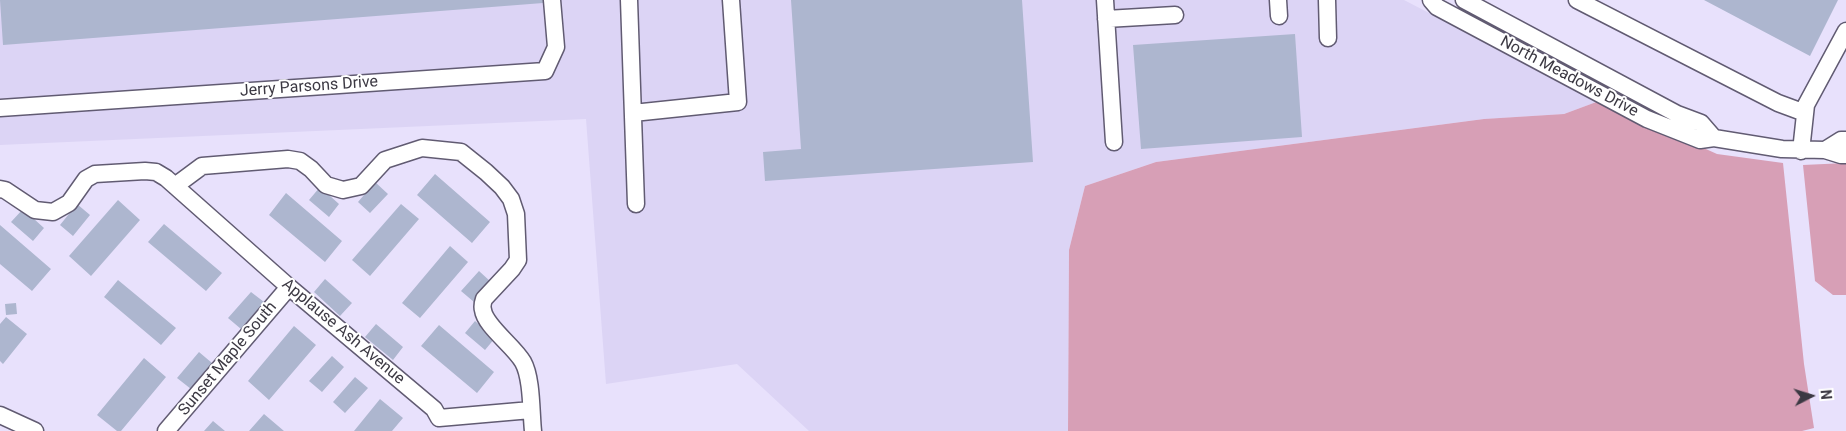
<!DOCTYPE html>
<html>
<head>
<meta charset="utf-8">
<style>
  body { margin:0 }
  #map { position:relative; width:1846px; height:431px; overflow:hidden; background:#e8e1fc; font-family:Roboto,sans-serif }
  canvas { display:block }
  .north { position:absolute; left:1786px; top:371px; width:50px; height:50px; -webkit-text-stroke:4px #fff; paint-order:stroke; rotate:85deg; font-size:14px; font-weight:700; line-height:20px; text-align:center; color:#3c3943 }
  .north::after { content:''; display:block; margin:auto; width:18px; height:22px; background:#3c3943; clip-path:polygon(50% 0,100% 100%,50% 72%,0 100%) }
</style>
</head>
<body>
<div id="map">
<canvas width="1846" height="431"></canvas>
<div class="north">N</div>
</div>
<script>
const c = document.querySelector('canvas').getContext('2d');
c.lineJoin = 'round';
function fillPath(path, color) { c.fillStyle = color; c.fill(path, 'evenodd'); }
function stroke(path, color, width, dash) { c.strokeStyle = color; c.lineWidth = width; c.lineCap = dash ? 'butt' : 'round'; c.setLineDash(dash || []); c.stroke(path); }
function label(font, color, halo, rows, align = 'center') {
  c.font = font + ' Roboto,sans-serif'; c.lineWidth = 4; c.setLineDash([]); c.textBaseline = 'middle'; c.strokeStyle = halo; c.fillStyle = color; for (const [text, x, y, turn = 0] of rows) {
    c.save(); c.translate(x, y); c.rotate((+turn || 0) * Math.PI / 180); c.textAlign = isNaN(turn) ? turn : align; if (halo) c.strokeText(text, 0, 0); c.fillText(text, 0, 0); c.restore();
  }
}
fillPath(new Path2D(`
  M0,0H1404L1599,101L1564,114L1484,119L1156,162L1085,186L1069,250L1068,431H809L737,364L606,384L586,119L0,145Z`), '#dcd4f5');
fillPath(new Path2D(`
  M1599,101L1717,154L1783,163L1804,364L1814,428L1802,431H1068L1069,250L1085,186L1156,162L1484,119L1564,114Z
  M1846,163V295H1833L1815,281L1803,165Z`), '#d79fb6');
fillPath(new Path2D(`
  M0,0H543V3L3,45Z
  M791,0H1022L1033,162L765,181L763,152L801,149Z
  M1704,0H1838L1810,56Z
  M1295,34L1302,137L1141,149L1133,45Z
  M435,174L490,222L472,243L417,195Z
  M375,182L388,194L370,213L358,202Z
  M320,187L339,204L329,217L309,200Z
  M286,193L342,241L325,262L269,215Z
  M118,200L140,220L91,276L69,256Z
  M77,204L90,215L73,236L60,225Z
  M401,204L419,219L370,276L352,260Z
  M23,209L44,228L33,241L11,222Z
  M164,224L222,273L206,291L148,242Z
  M0,225L51,269L32,291L0,264Z
  M450,246L468,262L420,318L402,303Z
  M479,271L491,282L474,302L461,291Z
  M325,279L352,303L340,316L314,292Z
  M118,280L176,328L161,345L104,297Z
  M251,292L264,302L241,329L228,318Z
  M16,303L17,314L6,315L5,304Z
  M6,317L27,334L3,364L0,361V324Z
  M475,321L495,338L485,350L465,333Z
  M376,324L403,347L393,360L365,337Z
  M439,325L494,372L477,393L421,346Z
  M294,326L316,345L269,400L248,381Z
  M199,352L212,363L191,389L177,378Z
  M332,356L344,367L322,392L309,381Z
  M144,358L166,377L121,431H117L97,415Z
  M355,377L368,388L345,413L333,402Z
  M380,399L403,418L392,431H354Z
  M264,414L284,431H249Z
  M213,421L225,431H204Z`), '#adb6cf');
const minor = new Path2D(`
  M629,0L636,204
  M1105,0L1114,142
  M1278,0L1279,16
  M1327,0L1328,38
  M1431,0L1437,7L1647,119L1700,140L1714,138L1782,149L1825,150L1841,155H1846
  M1464,0L1677,114L1701,123L1714,138
  M1577,0L1778,103L1805,113
  M1106,19L1175,15
  M0,108L545,71L556,47L552,0
  M633,113L738,102L731,0
  M1825,150L1841,140H1846
  M1801,151L1806,105L1846,31
  M175,186L202,166L288,159L300,161L311,169L326,185L343,190L361,186L385,160L422,148L461,152L486,172L502,187L511,199L516,214L518,260L512,269L484,299C483,302 482,307 483,310C485,326 514,346 523,362C532,378 531,412 533,431
  M0,189L5,190L35,210L53,212L69,203L86,179L95,174L145,171L156,172L166,178L289,287L434,409L439,418
  M0,415L35,431
  M439,418L531,410
  M166,431L289,287`);
stroke(minor, '#615b72', 19);
stroke(minor, '#fff', 16);
label('16px', '#3c3943', '#fff', [
  ["North Meadows Drive",1569,77,28],
  ["Jerry Parsons Drive",309,87,-4],
  ["Applause Ash Avenue",343,332,40],
  ["Sunset Maple South",228,359,-50]
]);
</script>
</body>
</html>
